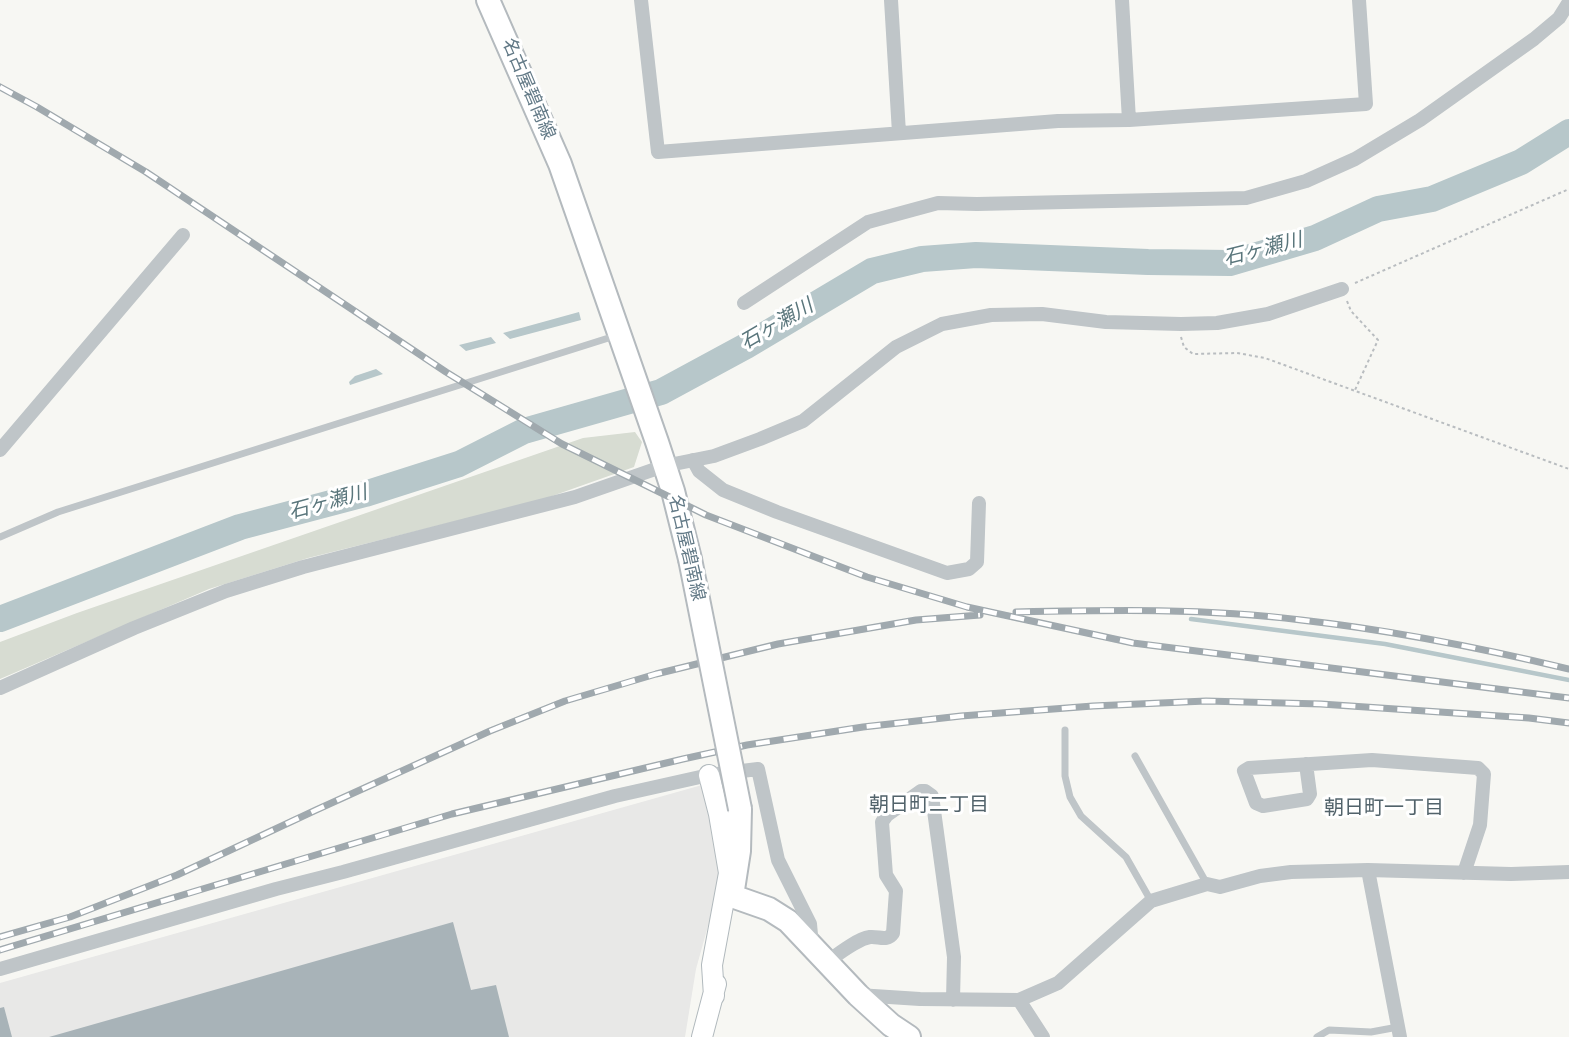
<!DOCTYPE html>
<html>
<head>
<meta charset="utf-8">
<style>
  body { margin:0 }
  canvas { display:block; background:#f7f7f3 }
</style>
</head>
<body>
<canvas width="1569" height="1037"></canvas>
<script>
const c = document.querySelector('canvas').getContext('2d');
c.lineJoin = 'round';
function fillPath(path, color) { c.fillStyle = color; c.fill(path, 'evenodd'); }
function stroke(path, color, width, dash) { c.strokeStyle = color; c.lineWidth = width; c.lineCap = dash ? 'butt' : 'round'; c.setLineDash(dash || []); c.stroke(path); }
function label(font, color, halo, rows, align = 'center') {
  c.font = font + ' Signika,"Noto Sans JP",sans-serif'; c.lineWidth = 6; c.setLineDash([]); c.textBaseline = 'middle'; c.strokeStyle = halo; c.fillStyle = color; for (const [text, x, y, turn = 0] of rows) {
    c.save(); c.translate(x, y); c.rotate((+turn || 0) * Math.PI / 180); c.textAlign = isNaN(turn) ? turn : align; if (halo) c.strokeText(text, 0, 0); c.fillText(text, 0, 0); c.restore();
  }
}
fillPath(new Path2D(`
  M702,785L723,872L696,969L685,1037H0V983Z`), '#e8e8e7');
fillPath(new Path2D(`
  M635,432L642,442L634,467L541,500L308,558L209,589L0,679V642L77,613L583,438Z`), '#d7dcd2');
fillPath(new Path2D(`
  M579,312L581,320L510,339L503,333Z
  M491,337L496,343L466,351L459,345Z
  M376,369L383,374L350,385L349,382L355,376Z`), '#b7c7ca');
stroke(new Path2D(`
  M1191,619L1385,644L1569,680`), '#b7c7ca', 4.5);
stroke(new Path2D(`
  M0,619L240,527L365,494L459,464L524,431L661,392L746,346L872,271L922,259L976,255L1148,262L1230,263L1315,238L1378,209L1432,199L1521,162L1569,132`), '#b7c7ca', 26);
fillPath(new Path2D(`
  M453,922L471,990L496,985L509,1037H49Z
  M4,1007L12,1037H0V1008Z`), '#a8b3b8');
const secondary = new Path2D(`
  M709,775L719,814L729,873L712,965L714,996
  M702,1037L716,984`);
const primary = new Path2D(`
  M488,0L560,164L657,442L673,491L690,559
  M740,809L739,851L732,896L769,909L788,921L858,995L891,1025L909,1037`);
stroke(secondary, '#b1b9bd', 22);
stroke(primary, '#b4babe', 26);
stroke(new Path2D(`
  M1355,283L1569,189
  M1347,301L1351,311L1378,340L1355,390
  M1181,337L1184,347L1193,354L1237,353L1265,358L1569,469`), '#b9bdc0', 2, [3, 3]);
stroke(new Path2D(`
  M0,537L58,512L618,335
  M1065,730V776L1070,797L1081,816L1126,857L1151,901
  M1135,756L1207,884
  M1317,1037L1329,1030L1371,1032L1398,1027`), '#bfc5c8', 7);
stroke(new Path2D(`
  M641,0L658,152L1058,121L1129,120L1366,104L1359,0
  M891,0L899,133
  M1122,0L1129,120
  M744,303L868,222L938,203L977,204L1246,198L1306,181L1355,159L1420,120L1534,39L1559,18L1569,2
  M0,450L183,235
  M693,460L699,471L723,490L777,512L947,573L969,569L977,562L979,503
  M0,688L134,628L226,591L303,567L575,497L664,466L714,456L760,439L803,421L896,347L942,324L991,315L1042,314L1106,322L1181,324L1217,323L1268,314L1342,289
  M1306,764L1310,794L1307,799L1263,806L1256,803L1244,771L1249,768L1372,760L1478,768L1484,774L1480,825L1464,873
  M1368,870L1400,1037
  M827,962C838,954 857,939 870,937C879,936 887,942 893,933L896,891L886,875L882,822L887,815L921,791H925L932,796L954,957L953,1000
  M0,969L276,889L343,872L615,796L709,775L758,769L778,860L810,924L812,946
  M858,995L920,999L1019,1000L1058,983L1151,901L1207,884L1220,887L1260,876L1291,872L1368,870L1511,874L1569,872
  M1019,1000L1043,1037`), '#bfc5c8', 14);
stroke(secondary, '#fff', 20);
stroke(primary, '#fff', 22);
const rail = new Path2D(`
  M0,87L37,107L146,172L446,372L562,444L706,515L867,577L967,607L1133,643L1569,698
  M1016,612C1111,610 1207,608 1301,620C1391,630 1481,648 1569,669
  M0,937L70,917L177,875L316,810L490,731L565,701L656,674L778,644L916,620L980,615
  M0,950L452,814L683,759L747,745L863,727L961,716L1093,706L1206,701L1321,704L1529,718L1569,723`);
stroke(rail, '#a0a9ae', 7);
stroke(rail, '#fff', 4.5, [14]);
const primaryBridge = new Path2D(`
  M690,559L740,809`);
stroke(primaryBridge, '#b4babe', 26, []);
stroke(primaryBridge, '#fff', 22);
label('18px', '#637a87', '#fff', [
  ["名古屋碧南線",528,89,67],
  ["名古屋碧南線",686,548,77]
]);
label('italic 20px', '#5a767c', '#fff', [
  ["石ヶ瀬川",1263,250,-14],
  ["石ヶ瀬川",777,325,-30],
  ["石ヶ瀬川",328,503,-15]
]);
label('20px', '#52636b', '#fff', [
  ["朝日町二丁目",929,806],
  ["朝日町一丁目",1384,809]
]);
</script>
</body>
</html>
